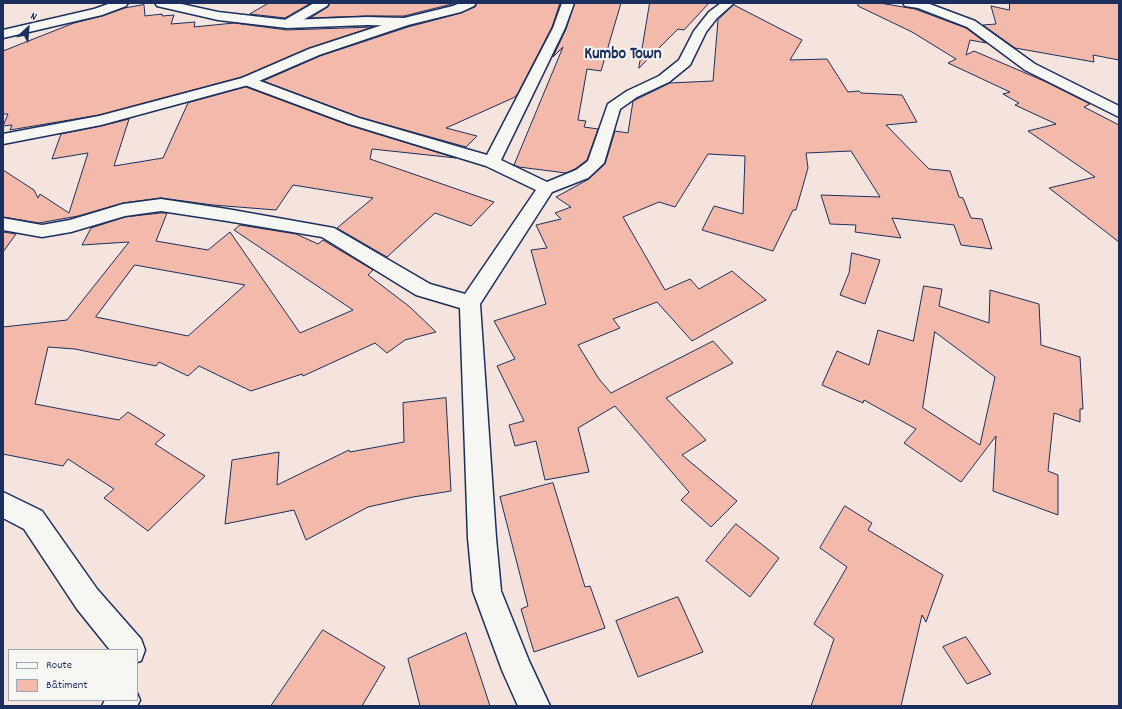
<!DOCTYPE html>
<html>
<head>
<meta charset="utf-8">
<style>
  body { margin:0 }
  #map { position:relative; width:1122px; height:709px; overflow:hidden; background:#f5e4dd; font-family:Dekko,sans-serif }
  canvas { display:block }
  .frame { position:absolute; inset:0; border:4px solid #1b2f5e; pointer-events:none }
  .legend { position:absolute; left:8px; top:649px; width:130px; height:52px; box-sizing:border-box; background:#f6f6f2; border:1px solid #9ea6b7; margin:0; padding:5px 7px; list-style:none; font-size:12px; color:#1b2f5e }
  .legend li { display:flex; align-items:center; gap:8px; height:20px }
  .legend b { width:20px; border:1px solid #9ea6b7 }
  .north { position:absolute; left:8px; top:8px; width:40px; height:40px; -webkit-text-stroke:3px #f6f6f2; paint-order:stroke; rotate:26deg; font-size:11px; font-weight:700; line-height:16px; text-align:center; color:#1b2f5e }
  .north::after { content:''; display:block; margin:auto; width:14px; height:18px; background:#1b2f5e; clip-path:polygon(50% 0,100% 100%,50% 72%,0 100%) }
</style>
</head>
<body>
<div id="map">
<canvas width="1122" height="709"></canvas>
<div class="frame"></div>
<ul class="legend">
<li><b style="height:5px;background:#f6f6f2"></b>Route</li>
<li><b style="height:11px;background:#f3baab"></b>Bâtiment</li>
</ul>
<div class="north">N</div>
</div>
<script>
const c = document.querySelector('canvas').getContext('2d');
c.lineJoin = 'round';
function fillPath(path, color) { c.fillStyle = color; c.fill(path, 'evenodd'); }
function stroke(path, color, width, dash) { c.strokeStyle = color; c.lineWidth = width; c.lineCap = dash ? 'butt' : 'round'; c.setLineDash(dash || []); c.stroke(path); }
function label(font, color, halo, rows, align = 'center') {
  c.font = font + ' Dekko,sans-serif'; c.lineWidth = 4; c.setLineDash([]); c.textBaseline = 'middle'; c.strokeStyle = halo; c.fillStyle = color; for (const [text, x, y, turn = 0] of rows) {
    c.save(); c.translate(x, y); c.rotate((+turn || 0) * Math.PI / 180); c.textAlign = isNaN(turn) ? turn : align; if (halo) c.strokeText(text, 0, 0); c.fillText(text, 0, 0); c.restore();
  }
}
const building = new Path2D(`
  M269,3H311L285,18L250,14Z
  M330,3H456L404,16H367L310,18L328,7Z
  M477,3H560L552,27L517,95L513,98L446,128L477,136L466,147L359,117L263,81L320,56L408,27L461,13L475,7Z
  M575,3H621L601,71L587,69L578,120L586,121L584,127L598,129L587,160L575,169L566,173L519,167L514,165L563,47L553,57L566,29Z
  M650,3H709L684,30L678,29L639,68Z
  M859,3H880L915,9L966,28L986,43L970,40L966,55L974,51L1044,81L1090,104L1084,107L1119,125V242L1049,188L1095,177L1028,131L1056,124L1015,105L1019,103L1003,94L1010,92L948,63L956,59L912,32L858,6Z
  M1010,3H1119V60L1093,55L1094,62L1015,48L983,25L996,24L991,6L1009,10Z
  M144,5L145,16L162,14V16L174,15L171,24L195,22L194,27L234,23L287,30L373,27L309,48L242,77L99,115L10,130L12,125L3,126L8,114H3V51L74,23L102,16L125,8Z
  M734,5L802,40L790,60L827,59L848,92L859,91L861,93L902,95L917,122L886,125L929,169L950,171L959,197L963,198L971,218L982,219L992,249L961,245L954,225L892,218L901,238L855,232L856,225L830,224L821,195L880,197L851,151L806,153L808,168L796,210H793L773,251L702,230L714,206L743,214L745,156L708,154L675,207L659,202L623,217L665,290L690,279L699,289L732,271L766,300L692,341L657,302L613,319L620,328L578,345L599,379L611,393L713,341L733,363L666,398L706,440L682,455L737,501L711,527L681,500L689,492L615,406L578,428L589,472L545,480L536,441L515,446L509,425L524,421L497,366L515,359L494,321L546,304L531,250L547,248L536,225L561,219L555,213L571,207L556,197L589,179L605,164L615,131L628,133L633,101L670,83L713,81L718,20Z
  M246,87L348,125L456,158L372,149L370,159L494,202L471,226L435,213L387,257L337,228L373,198L293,185L276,210L213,205L161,198L123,203L78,216L39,223L3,217V170L34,190L38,198L40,194L69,213L88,153L52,159L61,134L101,126L129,119L114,166L163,158L188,103Z
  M161,213H167L156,241L208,250L230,232L300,333L353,310L234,230L240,225L296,234L318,244L323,240L373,270L368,275L410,307L436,332L405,340L387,353L375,343L303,376L302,374L251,391L199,366L188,376L159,362L156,366L75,349L48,347L35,404L119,420L128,412L165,435L155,444L205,476L148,531L104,498L114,489L68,459L63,466L3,454V327L67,320L129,242L82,245L91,228L125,217ZM135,265L245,285L188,336L96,317Z
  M3,232L16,234L3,252Z
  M852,253L880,260L865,304L840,295L849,273Z
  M924,286L942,289L939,306L989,323L990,290L1039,304L1041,345L1080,357L1083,409H1080V422L1054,413L1048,471L1058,475V515L993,491L996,436L961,482L904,443L916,429L864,400L863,403L822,385L837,351L869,365L878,330L913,341ZM935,332L995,377L980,445L923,408Z
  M446,398L451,491L413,497L368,507L306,540L294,510L225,524L232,460L279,452L277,485L349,450L350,452L404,442L403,403Z
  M553,483L585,587L590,586L605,628L534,652L521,609L528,606L500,497Z
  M845,506L872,523L868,530L943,575L926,622L922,615L901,706H811L834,639L814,624L847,567L820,548Z
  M736,524L779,558L750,597L706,561Z
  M678,597L703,652L638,677L616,621Z
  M323,630L385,667L362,706H271Z
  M466,633L490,706H420L408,659Z
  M966,637L991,674L967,684L943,647Z`);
fillPath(building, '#f3baab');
stroke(building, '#1b2f5e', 1);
const street = new Path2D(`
  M111,3H128L126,6L102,15L3,38V30L94,9Z
  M314,3H329L327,6L291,27H283L281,24L283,21Z
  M562,3H574L565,28L501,160L547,182L576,170L588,161L608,104L627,91L659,76L679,60L694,31L709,12L721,3H734L717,18L706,32L690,65L669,82L637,97L620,109L604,163L588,178L552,192L480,304L496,538L501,591L529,661L550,706H518L502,670L473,591L468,538L460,308L416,295L322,237L227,221L161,211L125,216L71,232L42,237L3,230V218L42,225L70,220L123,204L161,199L227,209L334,228L430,284L465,294L536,190L486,166L349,124L242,84L240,81L242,78L247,77L252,78L359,118L487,155L553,28Z
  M903,3H927L975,21L1035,64L1119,106V117L1025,70L967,27L918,8L905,6Z
  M3,492L42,511L97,589L141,639L145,650L141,661L137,662V650H110L77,609L24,529L3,518Z
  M137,693L140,700L137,706H102L105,700H137Z`);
const secondary = new Path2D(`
  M404,18L408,19L410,22L408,25L319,55L252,84L101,125L3,144V134L99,116L242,78L309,49Z`);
const highway = new Path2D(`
  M155,3H177L218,12L287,20L367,17L404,18L453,6L460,3H476L474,6L461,12L404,26L367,25L287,28L218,20L157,6Z`);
stroke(street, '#1b2f5e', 3);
stroke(secondary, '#1b2f5e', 3);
stroke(highway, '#1b2f5e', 3);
fillPath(street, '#f6f6f2');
fillPath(secondary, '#f6f6f2');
fillPath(highway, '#f6f6f2');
label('bold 17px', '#1b2f5e', '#f6f6f2', [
  ["Kumbo Town",623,56]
]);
</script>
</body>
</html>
